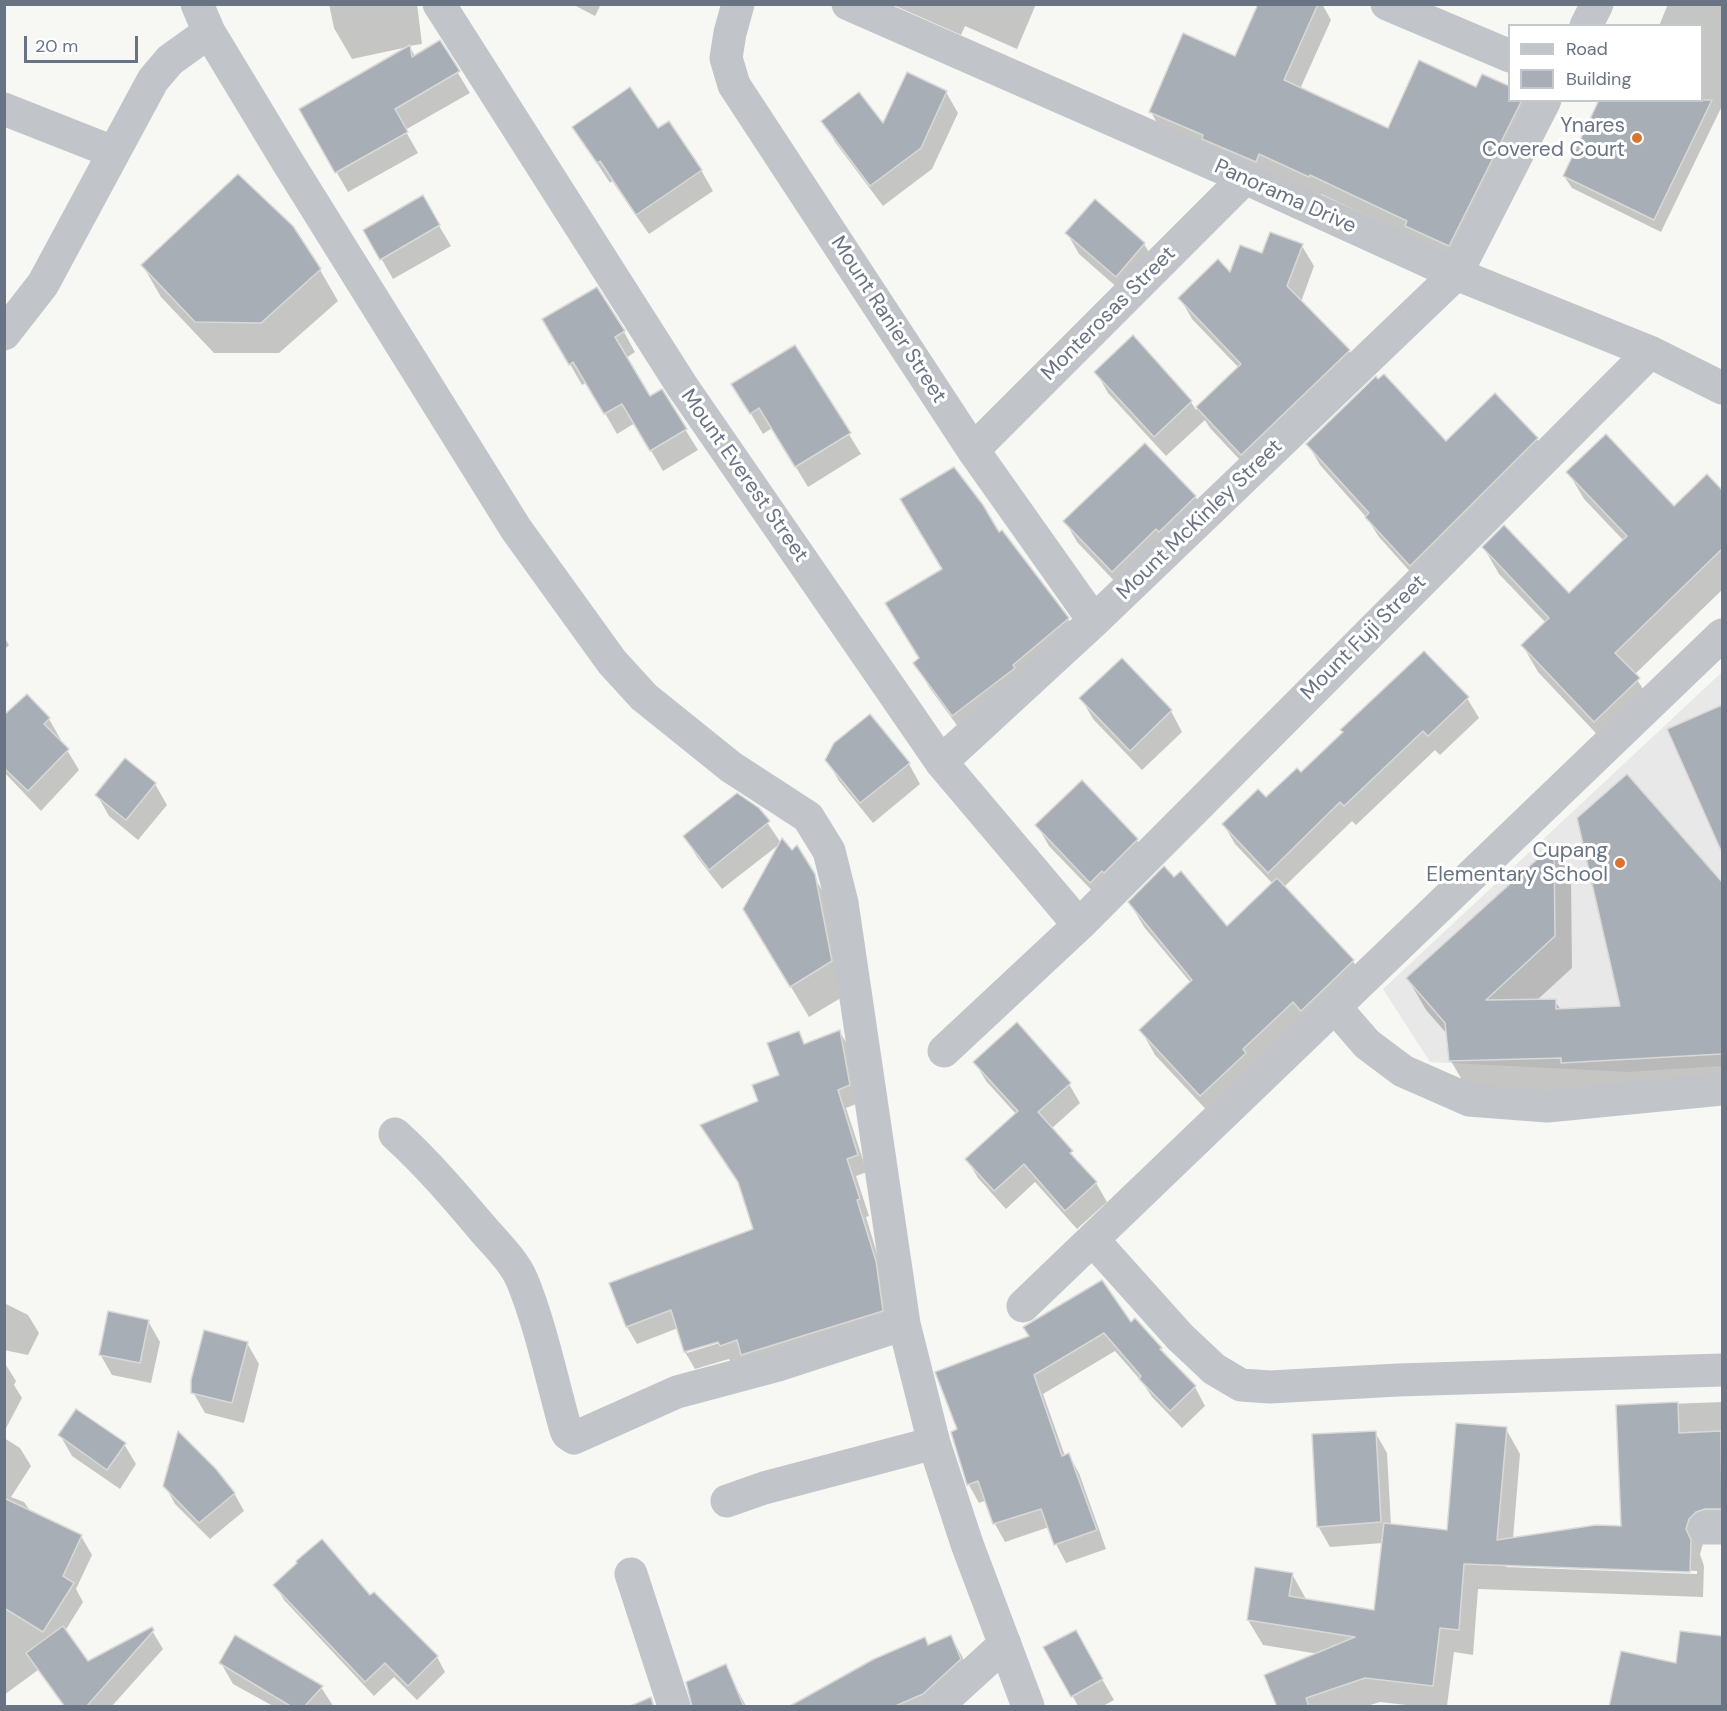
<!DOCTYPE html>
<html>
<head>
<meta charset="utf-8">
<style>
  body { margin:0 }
  #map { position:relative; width:1727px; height:1711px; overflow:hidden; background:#f7f7f4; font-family:"DM Sans",sans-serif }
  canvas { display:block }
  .frame { position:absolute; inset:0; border:6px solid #687384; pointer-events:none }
  .legend { position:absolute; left:1508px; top:24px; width:195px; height:78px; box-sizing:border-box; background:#fff; border:2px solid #c3c7ce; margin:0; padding:8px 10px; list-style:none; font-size:18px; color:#687384 }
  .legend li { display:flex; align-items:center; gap:12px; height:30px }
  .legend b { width:30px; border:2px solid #c3c7ce }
  .scale { position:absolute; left:24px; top:36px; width:114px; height:27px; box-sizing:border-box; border:3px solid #687384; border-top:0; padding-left:8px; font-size:18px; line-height:21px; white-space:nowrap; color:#687384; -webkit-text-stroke:4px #fff; paint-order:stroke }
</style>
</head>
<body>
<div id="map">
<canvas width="1727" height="1711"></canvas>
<div class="frame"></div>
<ul class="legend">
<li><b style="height:8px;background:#c1c4c8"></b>Road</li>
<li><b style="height:16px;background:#a8aeb5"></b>Building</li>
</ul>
<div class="scale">20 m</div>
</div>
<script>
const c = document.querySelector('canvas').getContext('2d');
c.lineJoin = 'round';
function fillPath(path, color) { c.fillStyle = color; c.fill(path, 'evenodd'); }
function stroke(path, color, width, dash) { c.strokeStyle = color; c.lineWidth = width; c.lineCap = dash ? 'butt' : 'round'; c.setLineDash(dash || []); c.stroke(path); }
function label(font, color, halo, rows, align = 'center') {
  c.font = font + ' "DM Sans",sans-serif'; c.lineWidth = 6; c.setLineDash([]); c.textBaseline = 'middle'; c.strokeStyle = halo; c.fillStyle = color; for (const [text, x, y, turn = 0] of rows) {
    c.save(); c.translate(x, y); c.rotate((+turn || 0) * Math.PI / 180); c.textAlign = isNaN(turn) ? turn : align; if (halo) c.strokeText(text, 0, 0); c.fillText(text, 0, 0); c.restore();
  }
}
fillPath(new Path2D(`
  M1722,672V1066L1628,1072L1430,1062L1383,989Z`), '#e8e8e8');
fillPath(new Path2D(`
  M329,4H417L422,44L409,46L415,56L439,42L470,93L405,130L418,153L348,192L301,110L408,47L352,59L334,28Z
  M572,4H601L595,16Z
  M891,4H1036L1017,49L965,26L961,35Z
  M1260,4H1322L1331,20L1300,89L1389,130L1477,89L1483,76L1510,88V100H1529L1461,265L1414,238L1321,194L1320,196L1162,132L1151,112L1236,58Z
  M1668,4H1722V106L1661,232L1572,188L1564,176L1702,100V26H1659Z
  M946,92L958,113L932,169L883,206L835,142L823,121L883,126Z
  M574,128L658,131L701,170L713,191L649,234L612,181L610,183Z
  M422,197L451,246L393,279L365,230Z
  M1067,233L1144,244L1156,264L1128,297L1079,254Z
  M1302,246L1314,266L1301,302L1349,351L1361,371L1253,474L1210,428L1205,420L1166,456L1108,393L1096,372L1191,402L1196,410L1239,368L1192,319L1180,298L1231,275L1263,255Z
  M143,266L320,270L338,301L279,353H214L161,297Z
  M544,319L624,332L635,352L626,358L650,398L661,391L698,450L663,471L635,423L617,434L587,382L582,385Z
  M795,347L861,454L808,487L772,428L763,434L733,384Z
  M1537,439L1548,460L1423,586L1379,537L1367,518L1320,465L1308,444L1445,443Z
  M1568,472L1674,508L1707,476L1722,492V590L1634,675L1654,706L1610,748L1538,672L1523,646L1546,623L1499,574L1484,548L1568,595L1624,541L1584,499Z
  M1195,496L1207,517L1125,592L1077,542L1065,521Z
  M1002,532L1068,619L1082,644L967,739L929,687L915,663L920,659Z
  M4,637L9,645L4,650Z
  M1081,698L1171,711L1182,732L1142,770L1093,719Z
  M1467,698L1479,718L1440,755L1435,750L1356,825L1352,821L1284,887L1353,961L1367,985L1215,1119L1155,1055L1141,1030L1191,983L1144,927L1130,903L1227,929L1273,884L1235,844L1224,825L1266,799L1301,774Z
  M1722,706V849L1669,730Z
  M4,717L49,719L61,740L59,741L67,750L79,770L41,811L4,772Z
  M827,760L909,764L920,784L873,823L839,781Z
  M1627,776L1722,884V1085L1469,1092L1451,1061L1448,1035L1426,1010L1408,979L1553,846L1571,876L1572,968L1536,1001H1555L1561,1010L1622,1007Z
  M155,784L167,805L138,840L109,816L97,795Z
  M758,809L781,843L722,889L697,857L685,836Z
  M1037,825L1137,840L1149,861L1103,902L1049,846Z
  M813,875L832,907L849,993L809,1017L763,940Z
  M840,1032L850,1049L859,1103L846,1108L867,1172L856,1176L869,1216L866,1217L885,1280L892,1329L731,1363L729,1359L695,1369L685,1352L678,1328L637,1344L627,1327L611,1284L755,1230L741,1186L712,1142L760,1102L781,1076L798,1033L805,1045ZM725,1338L726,1341L687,1353V1350Z
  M975,1062L1069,1084L1080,1103L1051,1129L1096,1183L1107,1202L1077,1229L1035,1182L1006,1209L978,1178L967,1159L1016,1114L986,1081Z
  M4,1303L28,1315L39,1333L28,1355L4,1350Z
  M1135,1320L1195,1387L1205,1406L1182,1428L1152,1397L1143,1383L1115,1351L1043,1394L1065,1456L1069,1455L1079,1473L1106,1549L1066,1563L1056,1544L1049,1527L1005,1542L995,1524L987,1500L979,1503L969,1485L952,1433L959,1430L937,1372L1131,1324Z
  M148,1321L160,1342L151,1383L112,1375L100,1354Z
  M247,1343L259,1364L244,1423L205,1413L193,1392Z
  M4,1362L16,1381L14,1385L22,1398L4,1432Z
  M1722,1402V1535L1703,1544L1700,1554L1704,1566L1703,1597L1478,1589L1473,1655L1454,1652L1447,1706H1415L1380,1702L1367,1706H1277L1319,1654L1263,1645L1248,1620L1292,1574L1306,1599L1375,1611L1383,1543L1330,1547L1318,1526L1375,1432L1387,1453L1391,1525L1448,1532L1506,1429L1520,1454L1513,1539L1623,1527L1618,1406ZM1512,1564L1697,1571V1574L1505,1567Z
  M60,1435L124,1444L136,1464L120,1489L72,1456Z
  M4,1438L20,1448L31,1466L11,1497L24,1502L31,1512L81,1536L92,1555L76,1589L83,1602L65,1631L87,1663L151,1629L163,1649L112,1706H64L38,1670L4,1695Z
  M165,1486L234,1493L244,1511L210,1539L175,1504Z
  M275,1585L370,1598L413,1632L437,1657L445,1672L417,1700L394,1677L374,1696L284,1600Z
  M1075,1632L1114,1700L1103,1706H1078L1046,1648Z
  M1681,1632L1722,1637V1706H1610L1677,1665Z
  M951,1637L962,1656L971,1679L941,1706H822Z
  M221,1663L321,1687L333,1706H273L233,1684Z
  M725,1666L746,1706H694Z`), '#0003');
const building = new Path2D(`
  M1258,4H1318L1284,80L1388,128L1419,60L1476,87L1482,74L1509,86V100H1522L1449,246L1405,226L1407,221L1310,175L1309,177L1259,154L1256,162L1202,139L1203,135L1149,112L1183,33L1235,56Z
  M440,40L460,71L395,109L408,132L335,173L299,109L410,45L412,57Z
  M907,72L947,91L921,148L870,186L821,121L859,92L883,123Z
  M630,87L658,128L669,121L702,170L636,215L600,161L597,163L572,127Z
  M1599,100H1712L1654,220L1563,176Z
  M238,174L293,226L321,269L261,323L195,322L141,265Z
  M423,195L440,225L380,260L363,230Z
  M1095,199L1145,243L1116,277L1065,233Z
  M1270,232L1303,244L1287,286L1350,350L1241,455L1196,407L1241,364L1178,298L1218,259L1230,272L1240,245L1262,253Z
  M597,287L625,331L615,337L650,396L662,389L687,429L650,451L622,404L604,414L573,362L569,365L542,319Z
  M1133,335L1192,401L1154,437L1094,372Z
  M795,345L851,433L795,467L759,408L750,414L731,384Z
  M1384,374L1446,441L1495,393L1538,438L1410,566L1365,517L1369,513L1306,444L1376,376L1378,379Z
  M1606,434L1674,506L1707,474L1722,490V549L1615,653L1640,678L1594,722L1521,645L1549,618L1482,547L1504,525L1569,593L1627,536L1566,472Z
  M1145,443L1196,496L1159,532L1156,529L1112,572L1063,521Z
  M954,467L983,505L999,532L1002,530L1069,618L1013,665L1015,668L952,716L913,663L919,658L885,603L942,569L900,499Z
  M1424,651L1469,697L1428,736L1423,731L1344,806L1340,802L1268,873L1222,824L1258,789L1266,797L1297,768L1301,772L1343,732L1340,730Z
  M1122,658L1172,710L1130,751L1079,698Z
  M27,694L50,718L44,724L69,749L28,791L4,768V715Z
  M1722,705V853L1667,729Z
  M870,714L910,763L860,803L825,760L834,743Z
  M125,758L156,783L126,820L95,795Z
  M1627,774L1722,882V1054L1561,1063V1058L1449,1061L1445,1023L1406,978L1554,844L1555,936L1486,1000L1556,999V1009L1620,1006L1577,818Z
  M1082,780L1138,839L1104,873L1102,871L1090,883L1035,825Z
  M737,793L759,808L770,821L709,870L683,836Z
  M782,838L792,850L797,845L815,874L832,961L790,987L743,909Z
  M1164,866L1174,877L1181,871L1227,926L1277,878L1354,960L1301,1011L1293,1002L1243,1049L1246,1053L1200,1096L1139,1030L1192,980L1128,902Z
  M1017,1022L1071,1083L1038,1112L1073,1151L1070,1153L1097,1182L1065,1211L1024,1164L994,1191L965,1159L1018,1111L973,1062Z
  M840,1030L850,1085L838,1090L858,1155L847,1159L860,1199L857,1200L876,1261L883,1311L741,1355L737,1340L720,1346L718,1342L684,1352L671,1310L626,1327L609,1283L753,1229L738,1182L700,1125L758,1101L752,1085L779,1075L767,1043L799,1031L804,1044Z
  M1102,1280L1131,1322L1135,1318L1162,1348L1160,1349L1196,1386L1170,1411L1139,1379L1141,1376L1104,1333L1034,1375L1062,1456L1069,1453L1097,1530L1054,1545L1041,1509L993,1524L978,1481L967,1485L951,1432L957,1429L935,1372L1029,1336L1023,1327Z
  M108,1311L149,1320L140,1363L99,1355Z
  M204,1330L248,1342L232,1403L191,1393V1380Z
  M1678,1402L1679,1433L1721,1431L1722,1509H1705L1696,1512L1689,1519L1686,1529L1691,1540L1690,1572L1464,1564L1459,1630L1440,1628L1433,1686L1365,1678L1306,1698L1309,1707H1277L1264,1675L1355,1637L1247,1620L1255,1567L1293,1573L1289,1596L1374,1610L1384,1523L1447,1530L1456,1423L1507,1427L1497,1540L1596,1525L1621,1526L1616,1405Z
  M76,1409L126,1443L107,1470L58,1435Z
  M178,1431L216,1469L235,1493L199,1523L163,1486Z
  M1376,1431L1381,1522L1317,1527L1312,1434Z
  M4,1498L82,1535L63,1576L74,1583L43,1632L4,1608Z
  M322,1539L370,1595L374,1592L438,1656L408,1686L385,1663L365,1682L273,1585L297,1563L296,1561Z
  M63,1626L88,1661L152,1627L154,1630L86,1707H65L26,1653Z
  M1076,1630L1103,1679L1071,1697L1043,1647Z
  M1680,1631L1722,1636V1707H1609L1621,1651L1676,1663Z
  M235,1635L323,1686L304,1707H292L219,1663Z
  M951,1635L961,1659L923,1694L893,1707H788L874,1659L925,1637L928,1645Z
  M726,1664L744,1707H692L686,1682Z
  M651,1697L654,1707H628Z`);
fillPath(building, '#a8aeb5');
stroke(building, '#d8d9d7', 1.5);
stroke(new Path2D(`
  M197,4L209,32L287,161L516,529L612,662L644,697L731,767L808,817L829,851L842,903L904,1324L934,1443L967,1544L1028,1706
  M439,4L682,386L941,762L1079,925
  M738,4L730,33L726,58L734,85L973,450L1094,621
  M848,4L1245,178L1456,274L1650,352L1722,388
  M1387,4L1510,56
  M1586,26L1597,4
  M4,109L113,152
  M4,334L43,284L153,80L170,60L209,32
  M973,450L1245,178
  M941,762L1094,621L1456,274L1545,100
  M1334,1006L1367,1044L1403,1071L1469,1100L1547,1106L1722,1089
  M944,1051L1079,925L1650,352
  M395,1134C427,1163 455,1196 483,1229C496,1244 513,1260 522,1280C541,1326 552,1381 566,1430L568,1434L574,1438L677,1392L778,1365L904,1324
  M1093,1240L1180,1337L1214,1369L1241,1385L1270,1387L1398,1380L1722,1370
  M1023,1306L1722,635
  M727,1501L764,1488L934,1443
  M1705,1528H1722
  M631,1574L674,1706
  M937,1706L1005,1644`), '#c1c4c8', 33);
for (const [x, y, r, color] of [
  [1637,138,6,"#d97432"],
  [1620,863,6,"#d97432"]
]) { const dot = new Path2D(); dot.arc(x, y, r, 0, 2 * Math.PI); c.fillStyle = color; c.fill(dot); stroke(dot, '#fff', 2); }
label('21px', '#687384', '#fff', [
  ["Ynares",1625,126],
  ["Covered Court",1625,150],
  ["Cupang",1608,851],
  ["Elementary School",1608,875]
], 'right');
label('21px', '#687384', '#fff', [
  ["Panorama Drive",1285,197,24],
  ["Monterosas Street",1109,314,-45],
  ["Mount Ranier Street",888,320,57],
  ["Mount Everest Street",744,476,55],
  ["Mount McKinley Street",1200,520,-44],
  ["Mount Fuji Street",1364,638,-45]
]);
</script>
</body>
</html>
